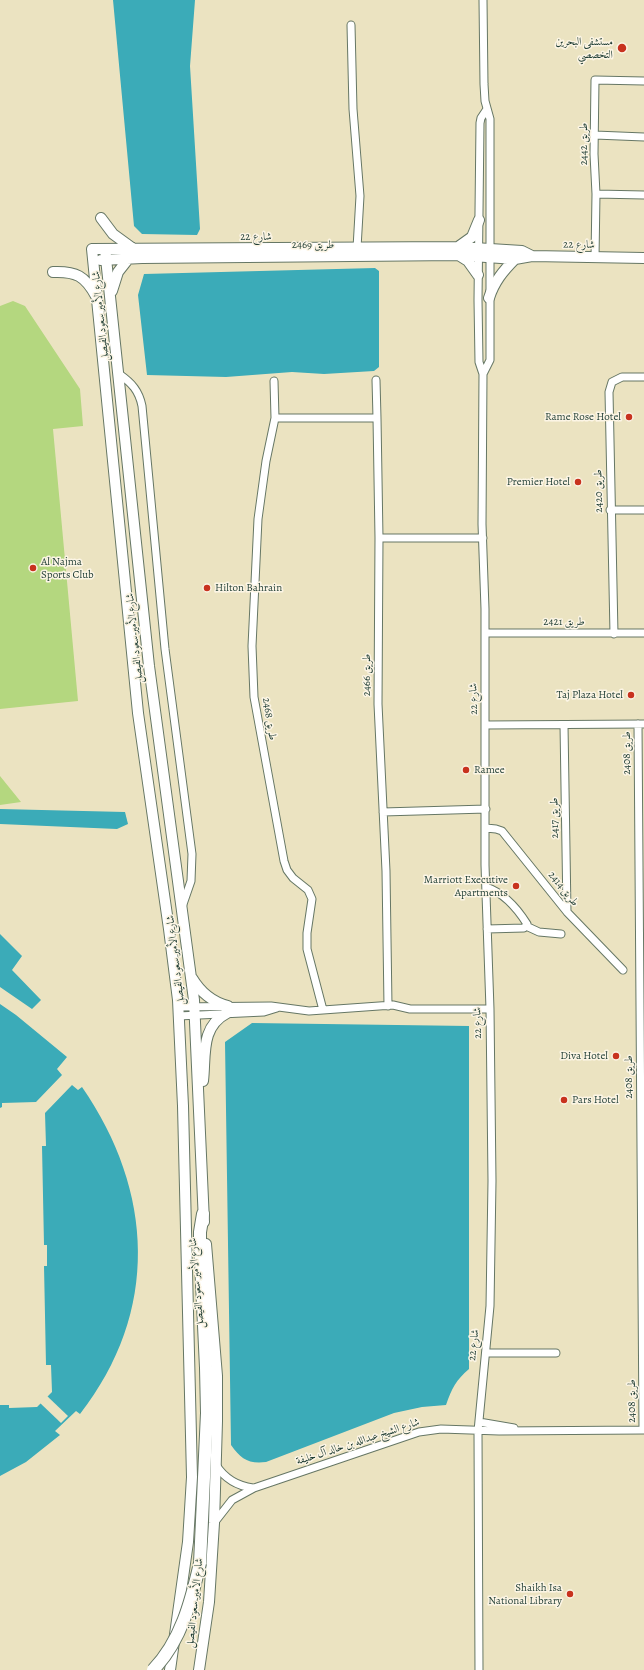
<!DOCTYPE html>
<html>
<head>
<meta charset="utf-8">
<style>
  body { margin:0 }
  canvas { display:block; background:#ebe3c1 }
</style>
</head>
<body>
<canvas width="644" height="1670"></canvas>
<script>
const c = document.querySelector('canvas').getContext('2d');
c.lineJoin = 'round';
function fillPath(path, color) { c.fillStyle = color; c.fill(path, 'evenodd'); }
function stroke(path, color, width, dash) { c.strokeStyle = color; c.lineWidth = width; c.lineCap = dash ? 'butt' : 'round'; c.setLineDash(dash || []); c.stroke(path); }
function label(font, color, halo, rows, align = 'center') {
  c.font = font + ' Alegreya,Amiri,serif'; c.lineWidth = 3; c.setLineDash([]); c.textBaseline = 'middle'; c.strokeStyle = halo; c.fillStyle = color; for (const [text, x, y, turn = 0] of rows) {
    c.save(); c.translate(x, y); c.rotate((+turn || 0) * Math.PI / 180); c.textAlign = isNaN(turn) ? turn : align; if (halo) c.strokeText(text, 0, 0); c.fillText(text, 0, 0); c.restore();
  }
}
fillPath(new Path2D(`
  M13,301L25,306L80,389L83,426L53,429L78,701L0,709V306Z
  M0,776L21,802L0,805Z`), '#b4d77f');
fillPath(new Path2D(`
  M113,0H195L190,66L200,229L197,235L142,234L134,226Z
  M375,268L379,271V367L374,371L324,374L292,372L226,377L147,375L138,295L144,274Z
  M0,809L125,812L128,824L117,829L0,824Z
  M0,934L22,956L12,970L41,1000L32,1009L0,987Z
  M0,1004L16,1015L67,1057L57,1069L62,1075L36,1102L2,1103V1107L0,1108Z
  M252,1023L469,1026V1369C456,1380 452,1388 446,1405L422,1407L394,1413L266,1462C248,1464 241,1459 231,1445L225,1042Z
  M72,1085L78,1090L82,1087C154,1191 160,1312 80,1414L76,1411L55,1431L60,1435L26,1462L0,1476V1405H9V1408L37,1407L52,1392L51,1365H46L44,1266H47V1245H44L42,1146H46L45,1113Z`), '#3babb8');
fillPath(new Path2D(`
  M46,1395L68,1416L61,1423L39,1402Z`), '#ebe3c1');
const street = new Path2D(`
  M483,0L484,84L485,101L490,119V360L483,374
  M351,25L353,109L360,196L357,248
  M595,135L644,137
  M596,194L644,195
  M595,258L596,194L594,154L595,80L644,81
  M119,374C132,383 139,391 142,406L165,649L192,854L191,881L182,907
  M376,380L377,418
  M274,381L275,418L266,461L258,519L252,646L254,697L284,861L287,870L293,878L308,890L312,899L307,933V949L323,1010
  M275,418H377L379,538L378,704L386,871L388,1006
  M610,510H644
  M379,538H483
  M485,633H644
  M614,634L609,392L612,382L622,377H644
  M638,724L643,1430
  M486,725L644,724
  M564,725L567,912
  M383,812L486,809
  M486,828L496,829L502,831L567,912L623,970
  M486,887C504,893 517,908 527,924L524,928L487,929
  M526,926L539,932L561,934
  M178,1007L271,1006L309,1011L393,1005L410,1009H490
  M178,1016L264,1012L277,1008
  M486,1353H556
  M479,1422L514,1428
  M216,1465C225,1479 237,1486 253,1488
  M214,1523L232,1500L254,1488L419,1432L441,1429L499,1431L644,1430
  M479,1670L478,1431L490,1306L492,1181L490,1009L485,865V609L482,524L483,374L479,362L478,300L480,123L481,118L487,109`);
const secondary = new Path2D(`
  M101,218L113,234L135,250
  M458,247L472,237L479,220
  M105,249L149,666L194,1000L204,1222
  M460,256L468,261L478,275
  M101,260L142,258L458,255L515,259L532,256
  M53,272C76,271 85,276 96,296
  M112,291L118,272L129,258
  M489,298C494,282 503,271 515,259
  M192,978C201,993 212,1002 228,1006
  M203,1081C206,1056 200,1027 227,1013
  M170,1670L188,1542L192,1477L183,1106L178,1000L169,929L138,713L92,249L458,247L522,251L532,256L644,258
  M199,1670L209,1602L214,1523L217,1421V1376L206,1244`);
const primary = new Path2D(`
  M200,1563L207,1413L206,1368L200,1241V1232L203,1214`);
stroke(street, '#667765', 9);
stroke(secondary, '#667765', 12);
stroke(primary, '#667765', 14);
stroke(street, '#fff', 7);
stroke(secondary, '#fff', 10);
stroke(primary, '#fff', 12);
const primaryBridge = new Path2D(`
  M153,1670C181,1641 191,1602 200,1563`);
stroke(primaryBridge, '#667765', 14, []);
stroke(primaryBridge, '#fff', 12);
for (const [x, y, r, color] of [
  [622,48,5,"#c8321e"],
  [629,417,4,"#c8321e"],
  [578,482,4,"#c8321e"],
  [33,568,4,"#c8321e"],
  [207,588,4,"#c8321e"],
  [631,695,4,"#c8321e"],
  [466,770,4,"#c8321e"],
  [516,886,4,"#c8321e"],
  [616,1056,4,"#c8321e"],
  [564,1100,4,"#c8321e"],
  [570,1594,4,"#c8321e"]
]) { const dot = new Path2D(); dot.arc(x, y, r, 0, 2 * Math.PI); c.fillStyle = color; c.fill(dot); stroke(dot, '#fcf5e5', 1.5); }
label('11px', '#1f3d34', '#fcf5e5', [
  ["مستشفى البحرين",613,42],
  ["التخصصي",613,55],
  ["Rame Rose Hotel",621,417],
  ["Premier Hotel",570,482],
  ["Al Najma",41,562,"left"],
  ["Sports Club",41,575,"left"],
  ["Hilton Bahrain",215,588,"left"],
  ["Taj Plaza Hotel",623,695],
  ["Ramee",474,770,"left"],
  ["Marriott Executive",508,880],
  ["Apartments",508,893],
  ["Diva Hotel",608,1056],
  ["Pars Hotel",572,1100,"left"],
  ["Shaikh Isa",562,1588],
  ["National Library",562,1601]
], 'right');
label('11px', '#1f3d34', '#fcf5e5', [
  ["طريق 2442",584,144,-90],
  ["شارع 22",256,237],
  ["طريق 2469",313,245],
  ["شارع 22",579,245,1],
  ["شارع الأمير سعود الفيصل",101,316,-96],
  ["طريق 2420",599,491,-91],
  ["طريق 2421",564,622],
  ["شارع الأمير سعود الفيصل",135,638,-96],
  ["طريق 2466",367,675,-90],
  ["شارع 22",474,699,-91],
  ["طريق 2468",269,719,81],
  ["طريق 2408",627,753,-90],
  ["طريق 2417",555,818,-91],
  ["طريق 2414",563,889,51],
  ["شارع الأمير سعود الفيصل",176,960,-97],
  ["شارع 22",478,1023,-91],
  ["طريق 2408",629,1077,-90],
  ["شارع الأمير سعود الفيصل",197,1283,-95],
  ["شارع 22",474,1345,-84],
  ["طريق 2408",632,1401,-90],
  ["شارع الشيخ عبدالله بن خالد آل خليفة",358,1442,-18],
  ["شارع الأمير سعود الفيصل",195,1603,-84]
]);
</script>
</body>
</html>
